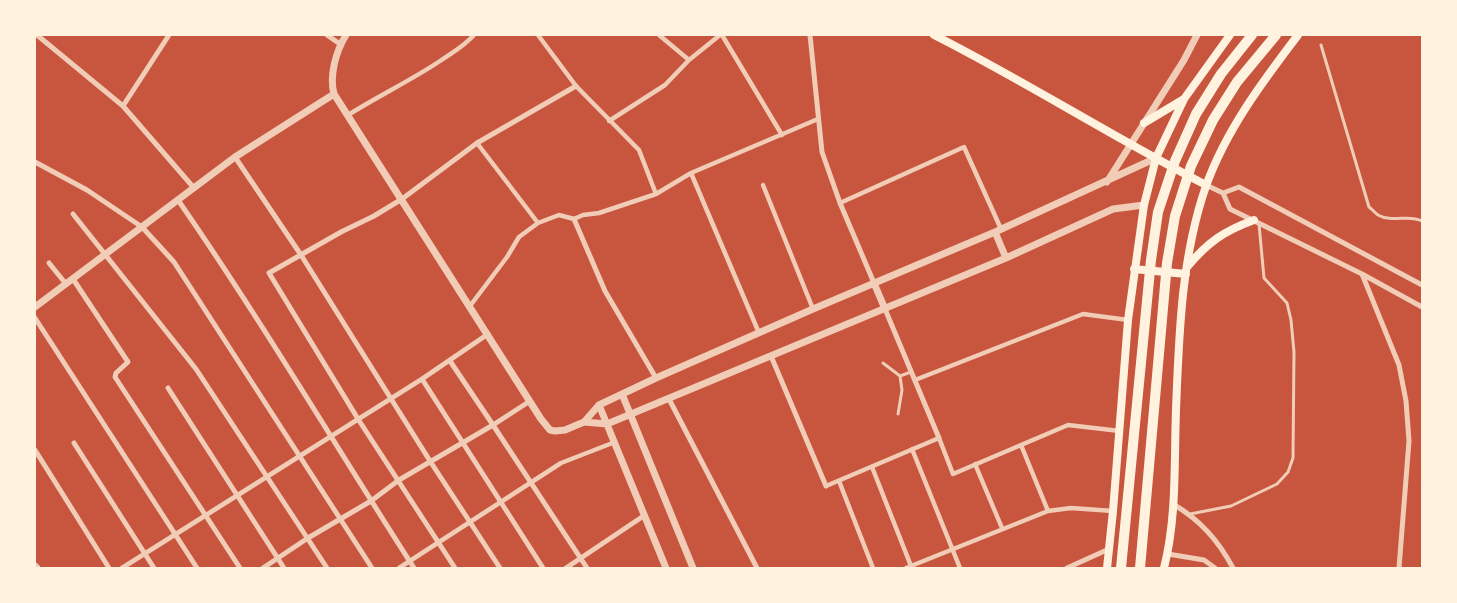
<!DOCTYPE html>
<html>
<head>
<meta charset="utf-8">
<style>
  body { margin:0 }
  #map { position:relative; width:1457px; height:603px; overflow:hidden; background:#c8553d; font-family:"Work Sans",sans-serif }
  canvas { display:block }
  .frame { position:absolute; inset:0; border:36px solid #fff3e0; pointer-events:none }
</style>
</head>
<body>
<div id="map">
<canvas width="1457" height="603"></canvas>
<div class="frame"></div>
</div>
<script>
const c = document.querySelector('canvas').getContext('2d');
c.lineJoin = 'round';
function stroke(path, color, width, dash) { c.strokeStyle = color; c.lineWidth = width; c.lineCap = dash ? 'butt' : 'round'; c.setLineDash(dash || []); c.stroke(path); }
stroke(new Path2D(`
  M1321,45L1369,207C1372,209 1375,213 1378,215C1392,223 1409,214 1422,221
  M883,363L900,376
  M898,414L902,390L900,376L911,372
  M1190,514L1231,506L1277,484L1288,472L1293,458L1294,352L1291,320L1287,303L1264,278L1259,224`), '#f1ccb7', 3);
stroke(new Path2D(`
  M538,35L576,86L639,150L656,194
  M659,35L689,60
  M722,35L782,135
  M348,115C378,96 410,81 440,61C454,51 462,48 474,35
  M609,121L665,85L689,60L720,35
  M477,143L538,223
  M691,173L759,333
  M763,185L813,309
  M840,203L964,147L1001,229
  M470,306L507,257L519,237L538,223L559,215L574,219L583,215L599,213L656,194L691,173L818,119
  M915,380L1083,314L1128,320
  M1021,445L1048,511
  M912,449L960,568
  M975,464L1002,528
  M872,467L911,566
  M839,481L873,568
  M826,486L939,438L953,474L1068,425L1120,431
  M399,568L561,463L615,442
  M906,568L1048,511L1071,508L1113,511`), '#f1ccb7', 4.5);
stroke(new Path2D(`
  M37,35L123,106L194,188
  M327,35L340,44
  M810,35L822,152L840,203L874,283
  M123,106L169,35
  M235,157L301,255L430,461L500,568
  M35,162L87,190L142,227L174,262L372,568
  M1206,185L1223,193L1230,209L1362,274L1422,307
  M1223,193L1239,187L1422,285
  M178,200C261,320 335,445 414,568
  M73,214L196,369L327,568
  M574,219L605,291L656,378
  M49,263L66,284
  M1362,274L1399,365L1406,401L1409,441L1399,568
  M73,279L128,362L116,373L115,377L240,568
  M885,309L939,438
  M35,318L197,568
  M771,356L826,486
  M450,361L493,425L587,568
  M422,379L543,568
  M168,388L284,568
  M669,399L757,568
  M74,443L154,568
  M35,450L109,568
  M1173,504C1200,520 1218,540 1233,568
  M1168,554L1204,560L1215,568
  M122,568L422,379L488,334
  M263,568L308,538L371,501L399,480L493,425L530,401
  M455,568L358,419L269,273L341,232L374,216L402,199L477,143L576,86
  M566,568L645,515
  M1067,568L1109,549`), '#f1ccb7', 5);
stroke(new Path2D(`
  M334,94L541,419L550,430L555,431L565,430L584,422L599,405L656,378L813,309L995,232L1156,158
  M1107,182L1184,60L1197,35
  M995,232L1006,258
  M874,283L885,309
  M35,307L235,157L334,94C329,76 336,51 346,35
  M622,394L693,568
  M599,405L666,568
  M584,422L607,424L1006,258L1113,209L1144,205
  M35,566L37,568`), '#f1ccb7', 7);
stroke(new Path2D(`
  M934,35C1027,82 1114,138 1206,185
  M1144,123L1184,99
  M1188,266C1208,242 1224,231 1254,220
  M1134,269L1186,274
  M1107,568L1113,511L1128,320L1144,205L1156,158L1184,99L1230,35
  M1164,568C1177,517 1174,462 1176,410C1179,335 1181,258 1206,186C1226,130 1263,81 1298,35`), '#fff3e0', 8);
stroke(new Path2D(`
  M1121,568L1151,260L1158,212L1175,161L1196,114L1221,74L1252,35
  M1140,568L1167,263L1175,216L1191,166L1213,120L1237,82L1276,35`), '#fff3e0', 10);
</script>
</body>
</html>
